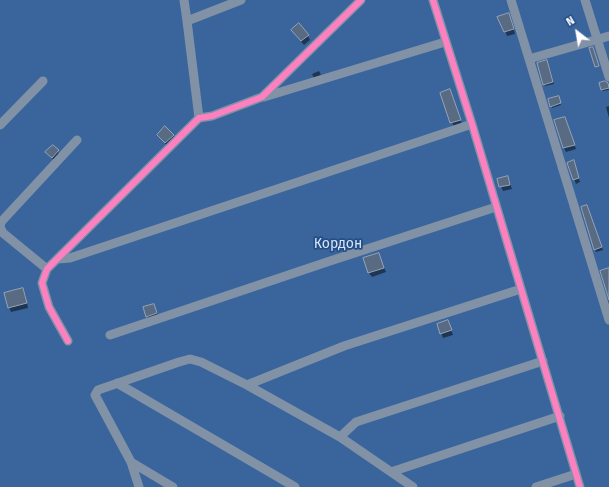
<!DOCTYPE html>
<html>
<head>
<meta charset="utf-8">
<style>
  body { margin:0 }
  #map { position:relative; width:609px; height:487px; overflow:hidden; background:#3b5271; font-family:"Fira Sans",sans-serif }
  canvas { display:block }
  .north { position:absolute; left:557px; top:12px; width:40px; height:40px; -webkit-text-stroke:3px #254e87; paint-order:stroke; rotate:329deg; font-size:11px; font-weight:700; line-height:16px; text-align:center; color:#fff }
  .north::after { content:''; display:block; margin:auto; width:14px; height:18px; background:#fff; clip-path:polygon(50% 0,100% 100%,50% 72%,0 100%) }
</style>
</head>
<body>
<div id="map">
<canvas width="609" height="487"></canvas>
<div class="north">N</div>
</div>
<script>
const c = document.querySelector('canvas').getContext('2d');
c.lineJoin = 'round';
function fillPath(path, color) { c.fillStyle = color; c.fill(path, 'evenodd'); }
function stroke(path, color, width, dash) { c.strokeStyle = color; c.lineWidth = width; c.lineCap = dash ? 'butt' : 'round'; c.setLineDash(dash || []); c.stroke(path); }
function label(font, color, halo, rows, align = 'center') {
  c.font = font + ' "Fira Sans",sans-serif'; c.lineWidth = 3.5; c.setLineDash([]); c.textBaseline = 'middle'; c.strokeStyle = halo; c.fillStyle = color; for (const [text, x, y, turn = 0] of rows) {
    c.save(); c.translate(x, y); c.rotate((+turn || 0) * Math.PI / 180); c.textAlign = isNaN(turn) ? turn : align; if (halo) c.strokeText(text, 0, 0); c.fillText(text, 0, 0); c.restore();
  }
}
fillPath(new Path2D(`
  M0,0H609V487H0Z`), '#39659c');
fillPath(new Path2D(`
  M511,19L515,34L507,36L504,28Z
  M295,34L308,36L310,40L304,45Z
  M548,63L554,84L545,86L544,84Z
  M319,71L321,75L314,78L312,74Z
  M608,84L609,90L603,91L602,90Z
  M450,91L462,124L454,127L441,94Z
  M559,99L561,105L552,108L551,106Z
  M609,106V118L606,107Z
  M565,118L576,149L566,152L564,148Z
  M158,135H173L176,140L168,147Z
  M53,146L61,156L55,162L47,152Z
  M574,162L580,182L576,184L568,163Z
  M508,178L512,189L503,191L498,180Z
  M593,223L603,250L596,252L595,249Z
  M378,254L386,272L372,277L369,273Z
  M22,289L25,293L28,308L11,312L9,307Z
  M154,305L159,317L149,321L147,316Z
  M448,321L453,335L443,338L438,324Z`), '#0007');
const building = new Path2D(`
  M509,13L514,29L504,32L497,17Z
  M299,23L309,35L301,41L291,30Z
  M593,47L599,66L595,67L589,48Z
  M547,60L553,82L543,85L537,63Z
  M605,81L608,83L609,88L601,90L599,83Z
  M450,89L461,120L450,123L440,93Z
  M559,96L561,103L550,107L548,99Z
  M565,117L575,145L563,148L554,120Z
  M165,126L174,135L165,143L157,135Z
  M53,145L59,150L52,158L45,152Z
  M574,160L579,178L573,180L567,163Z
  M508,176L510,185L499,187L497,179Z
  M587,205L602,247L594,250L581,207Z
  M379,253L384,268L368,273L363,258Z
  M609,268V300L600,271Z
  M23,288L27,303L8,308L4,293Z
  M154,304L157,313L146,317L143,307Z
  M448,320L452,330L440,334L437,324Z`);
fillPath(building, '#586b83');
stroke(building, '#95a3b5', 1);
stroke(new Path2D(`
  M184,0L187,21L199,118
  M433,0L472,124L580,487
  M511,0L609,320
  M585,0L609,77
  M187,21L241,0
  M529,59L609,36
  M264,97L445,42
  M0,125L43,81
  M58,259L70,258L472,124
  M47,269L3,233L0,227L1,222L77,140
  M110,335L327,262L496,207
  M68,341L49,307L42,283L47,269L199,118L212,116L262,97L361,0
  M117,383L295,487
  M247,385L344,346L521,289
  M340,437L356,422L543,361
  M131,462L173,487
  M391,472L560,416
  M139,487L131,462L95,395L98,390L179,362L190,359L201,362L247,385L340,437L413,487
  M536,487L576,474`), '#8292a6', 9);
stroke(new Path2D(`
  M433,0L472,124L580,487
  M68,341L49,307L42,283L47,269L199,118L212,116L262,97L361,0`), '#ff80c0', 6);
label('14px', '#d4e3f7', '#254e87', [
  ["Кордон",338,244]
]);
</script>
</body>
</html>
